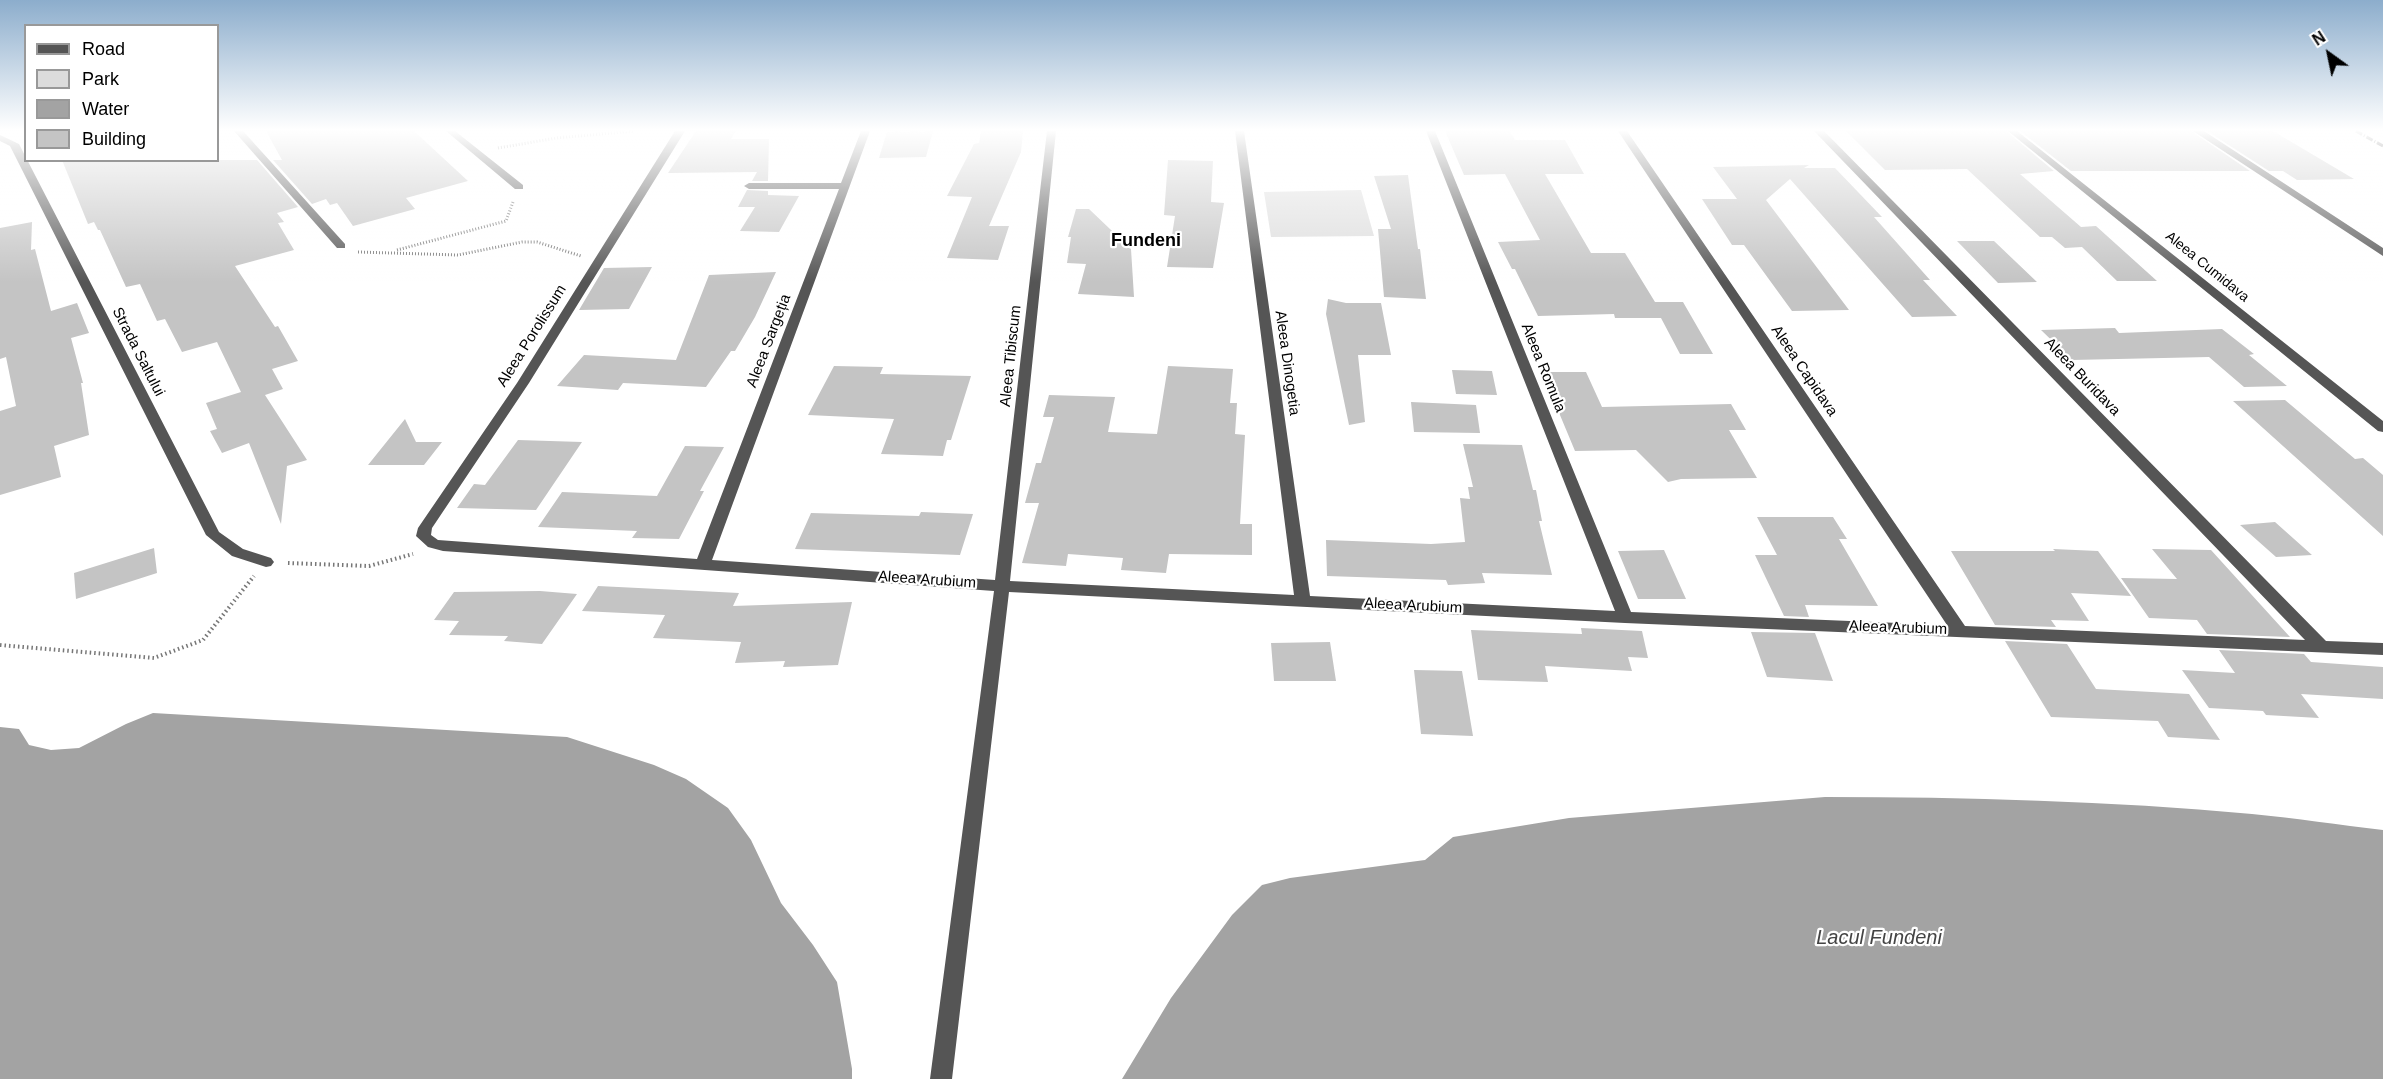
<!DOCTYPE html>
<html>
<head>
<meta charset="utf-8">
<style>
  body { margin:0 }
  #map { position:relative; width:2383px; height:1079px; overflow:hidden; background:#fff; font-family:Arial,sans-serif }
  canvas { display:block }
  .legend { position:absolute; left:24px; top:24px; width:195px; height:138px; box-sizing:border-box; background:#fff; border:2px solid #999; margin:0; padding:8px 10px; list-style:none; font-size:18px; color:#000 }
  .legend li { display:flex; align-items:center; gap:12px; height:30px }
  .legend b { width:30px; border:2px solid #999 }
  .north { position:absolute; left:2299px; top:24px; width:60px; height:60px; -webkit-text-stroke:4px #fff; paint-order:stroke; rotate:327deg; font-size:16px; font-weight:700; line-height:24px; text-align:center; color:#000 }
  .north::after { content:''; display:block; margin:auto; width:21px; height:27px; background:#000; clip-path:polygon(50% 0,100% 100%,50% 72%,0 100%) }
</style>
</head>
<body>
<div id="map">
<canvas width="2383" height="1079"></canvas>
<ul class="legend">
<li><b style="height:8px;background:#555"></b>Road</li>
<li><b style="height:16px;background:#dcdcdc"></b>Park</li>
<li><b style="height:16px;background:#a3a3a3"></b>Water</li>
<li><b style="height:16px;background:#c4c4c4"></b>Building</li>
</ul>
<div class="north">N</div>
</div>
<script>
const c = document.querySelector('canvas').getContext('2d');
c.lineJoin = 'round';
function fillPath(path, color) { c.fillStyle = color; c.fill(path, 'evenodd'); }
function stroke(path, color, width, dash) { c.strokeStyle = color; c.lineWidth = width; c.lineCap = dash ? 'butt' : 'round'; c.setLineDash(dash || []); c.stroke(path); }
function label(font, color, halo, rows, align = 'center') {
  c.font = font + ' Arial,sans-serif'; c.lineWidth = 4.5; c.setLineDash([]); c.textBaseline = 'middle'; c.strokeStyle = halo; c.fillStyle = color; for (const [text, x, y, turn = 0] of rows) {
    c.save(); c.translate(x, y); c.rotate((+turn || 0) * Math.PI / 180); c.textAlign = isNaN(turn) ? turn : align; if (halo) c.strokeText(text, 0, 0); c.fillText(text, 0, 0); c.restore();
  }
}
fillPath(new Path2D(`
  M1361,190L1374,236L1271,237L1264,192Z`), '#dcdcdc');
fillPath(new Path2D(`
  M153,713L567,737L654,765L686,779L728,808L751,840L781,903L813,945L837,982L852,1069V1079H0V727L19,729L29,745L51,750L79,748L126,724Z
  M1825,797C1967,797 2110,801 2252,814C2296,818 2339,825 2383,830V1079H1122L1171,998L1232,915L1262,885L1290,878L1425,860L1453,837L1569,818Z`), '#a3a3a3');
fillPath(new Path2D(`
  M266,131H414L468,181L406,198L415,209L353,226L337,203L330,205L326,199L312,204L273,160H282Z
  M696,131H736L731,139H769L768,181H752L757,172L668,173Z
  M933,131L926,157L879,158L887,132Z
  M981,131H1023L1021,152L989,226H1009L998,260L947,258L972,197L947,196L974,144L979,143Z
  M1445,131H1510L1515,140H1565L1584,174H1545L1591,253H1625L1655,302H1683L1713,354H1680L1661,318H1615L1614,314L1538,316L1515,269H1512L1498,242L1540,240L1505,174L1464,175Z
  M1846,131H2006L2054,171L2020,174L2081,227L2096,226L2157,281H2117L2082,247L2065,248L2052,237H2040L1967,169L1885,170Z
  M2020,131H2191L2250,171H2071Z
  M2207,131H2273L2354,179L2297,180L2283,171H2269Z
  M62,160H257L298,207L277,213L284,222L278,223L294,250L235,266L275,327L278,326L298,361L272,369L283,389L265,395L307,460L287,466L281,524L249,443L222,453L210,431L217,429L206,403L241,392L217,342L182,352L165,319L157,321L140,284L126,287L100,230H98L94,222L88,224Z
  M1168,160L1213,161L1211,202L1224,203L1213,268L1167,267L1175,216L1164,215Z
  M1809,165L1804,168H1835L1882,217H1874L1930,280H1923L1957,316L1912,317L1790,179L1766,200L1849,310L1792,311L1744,245H1732L1702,199H1737L1713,167Z
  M1408,175L1418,249H1420L1426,299L1384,297L1378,229H1391L1374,176Z
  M747,190L768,191V195L799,196L779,232L740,231L755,207H738Z
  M1076,209H1089L1131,249L1134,297L1078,294L1086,264L1067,263L1071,237H1068Z
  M32,222L31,250L35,249L51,311L77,303L89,333L71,338L83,383H81L89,435L54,446L61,477L0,495V411L16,406L6,357L0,359V228Z
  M1957,241H1994L2037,282L1998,283Z
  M652,267L629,309L579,310L604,268Z
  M776,272L755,317L735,351H731L706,387L623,383L618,390L557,386L584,355L676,360L709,275Z
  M1328,299L1346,303H1381L1391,355H1358L1365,422L1349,425L1326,314Z
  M2115,328L2119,333L2222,329L2254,354L2249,355L2287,386L2244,387L2209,357L2072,360L2041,330Z
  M834,366L883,367L880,374L971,376L951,440H947L943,456L881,454L894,419L808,415Z
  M1168,366L1233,369L1230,403H1237L1235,434L1245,435L1240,524H1252V555L1169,554L1166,573L1121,570L1123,558L1068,554L1066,566L1022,563L1039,503H1025L1036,463H1041L1054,417H1043L1049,395L1115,397L1108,432L1157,434Z
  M1452,370L1492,371L1497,395L1456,394Z
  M1542,372H1586L1602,407L1731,404L1746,430H1729L1757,478L1681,479L1668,482L1636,450L1575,451Z
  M2285,400L2355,459L2363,458L2383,475V536L2233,401Z
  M1411,402L1476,405L1480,433L1414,432Z
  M405,419L416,442H442L424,465H368Z
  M518,440L582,442L536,510L457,508L474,484L485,485Z
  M1463,444L1522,445L1533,490H1536L1542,521H1539L1552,575L1482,573L1485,583L1448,585L1446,580L1327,576L1326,540L1431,544L1465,542L1460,498L1470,499L1468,487H1473Z
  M685,446L724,447L700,491H704L679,539L632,538L637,531L538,527L562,492L657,496Z
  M921,512L973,514L960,555L795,549L811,513L919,516Z
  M1757,517H1833L1847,539H1839L1878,606L1805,605L1809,617L1784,616L1755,555H1777Z
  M2275,522L2312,555L2276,557L2240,525Z
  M154,548L157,573L76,599L74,573Z
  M2053,549L2098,551L2131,596L2071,593L2089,621L2051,620L2056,627L1995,625L1951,551H2055Z
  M2152,549L2211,550L2290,637L2207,634L2197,620L2149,618L2121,578L2177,579Z
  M1664,550L1686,599H1638L1618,551Z
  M598,586L739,593L733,606L852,602L838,665L783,667L785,661L735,663L741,642L653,638L665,615L582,611Z
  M540,591L577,594L542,644L504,641L508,636L449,635L459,621L434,620L454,592Z
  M1581,628L1642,631L1648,658L1628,657L1632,671L1545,666L1548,682L1478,680L1471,630L1582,634Z
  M1751,632L1815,633L1833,681L1767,677Z
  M2005,641L2067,644L2096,689L2189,694L2220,740L2168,737L2158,721L2051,717Z
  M1330,642L1336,681H1274L1271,643Z
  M2219,650L2304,654L2311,662L2383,667V699L2301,694L2319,718L2266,715L2263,711L2209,708L2182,670L2235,673Z
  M1414,670L1462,671L1473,736L1421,734Z`), '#c4c4c4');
stroke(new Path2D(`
  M498,148L556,138L634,131
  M397,250L506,221L513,202
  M358,252L458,255L522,242H537L581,256`), '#777', 3, [1, 2]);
stroke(new Path2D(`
  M288,563L369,566L413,554
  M0,645L154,658L203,640L254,576`), '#777', 4, [1.5, 3]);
fillPath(new Path2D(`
  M234,131H243L345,244V248H337Z
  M446,131H455L523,185V189H515Z
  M675,131H685L529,383L432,528L431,535L438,540L697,559L839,189H749L744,186L749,183H841L861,131H870L712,560L995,580L1047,131H1056L1010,581L1294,595L1235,131H1244L1310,596L1615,611L1426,131H1435L1631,612L1947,625L1618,131H1627L1965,626L2305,640L1814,131H1824L2326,641L2383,643V655L1625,623L1009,592L952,1079H930L994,591L443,551L428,547L416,536L418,528L517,383Z
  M2008,131H2017L2383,421V432L2378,431Z
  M2193,131H2204L2383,248V256Z
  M0,135L19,144L219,532L243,549L271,558L274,562L271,566L266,567L232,556L206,535L10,146L0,141Z`), '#555');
stroke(new Path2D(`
  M2356,131L2383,146`), '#000', 3, [7, 2, 1, 2]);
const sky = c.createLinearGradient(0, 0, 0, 282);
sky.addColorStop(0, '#8cadcc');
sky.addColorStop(0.46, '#fff');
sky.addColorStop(1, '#ffffff00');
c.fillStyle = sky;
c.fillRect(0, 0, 2383, 282);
label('14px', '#000', '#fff', [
  ["Aleea Cumidava",2207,267,39]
]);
label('15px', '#000', '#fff', [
  ["Aleea Porolissum",532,336,-58],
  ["Aleea Sargeția",769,341,-69],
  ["Strada Saltului",138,352,63],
  ["Aleea Tibiscum",1011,356,-84],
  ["Aleea Dinogetia",1287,363,82],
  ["Aleea Romula",1543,368,68],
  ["Aleea Capidava",1804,371,56],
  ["Aleea Buridava",2082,377,46],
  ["Aleea Arubium",927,580,4],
  ["Aleea Arubium",1413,606,3],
  ["Aleea Arubium",1898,628,2]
]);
label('bold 18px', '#000', '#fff', [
  ["Fundeni",1146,241]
]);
label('italic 20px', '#444', '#fff', [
  ["Lacul Fundeni",1879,938]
]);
</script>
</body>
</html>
